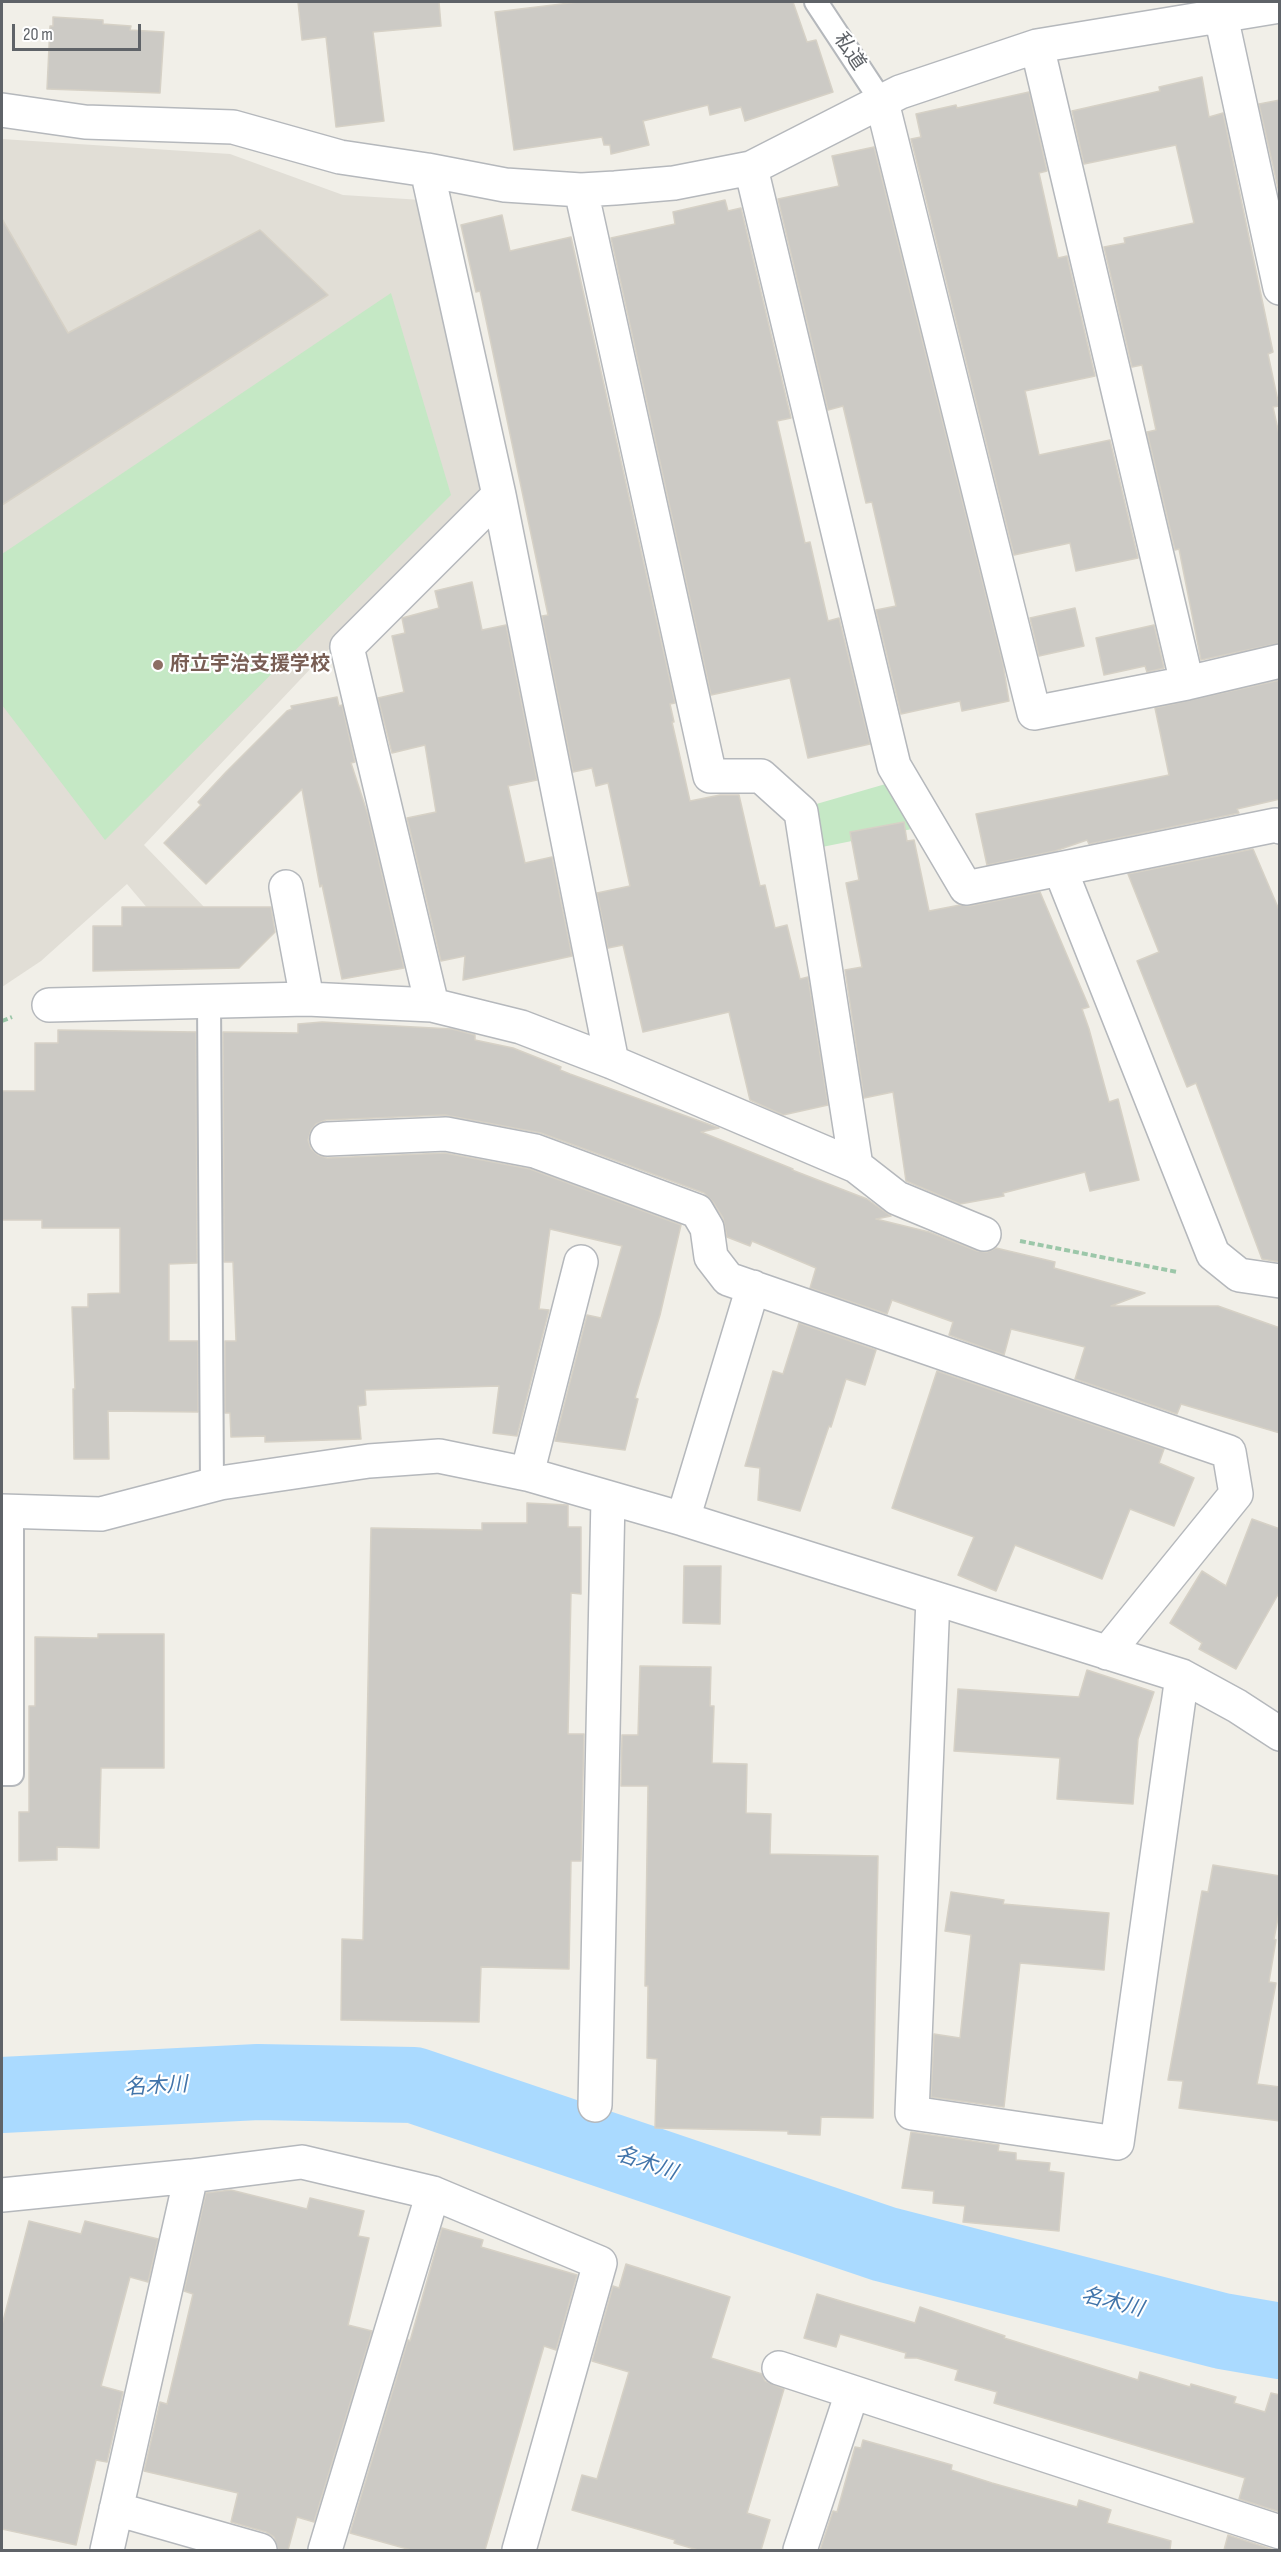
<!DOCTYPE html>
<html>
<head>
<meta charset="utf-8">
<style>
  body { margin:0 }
  #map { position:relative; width:1281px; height:2552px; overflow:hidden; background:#f1efe8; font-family:"Sofia Sans Condensed",sans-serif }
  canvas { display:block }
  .frame { position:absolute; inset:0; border:3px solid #5f6368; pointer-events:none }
  .scale { position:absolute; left:12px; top:24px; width:129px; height:27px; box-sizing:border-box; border:3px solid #5f6368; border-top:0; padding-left:8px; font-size:18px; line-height:21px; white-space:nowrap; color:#5f6368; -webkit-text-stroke:4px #fff; paint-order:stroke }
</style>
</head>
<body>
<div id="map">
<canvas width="1281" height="2552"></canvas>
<div class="frame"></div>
<div class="scale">20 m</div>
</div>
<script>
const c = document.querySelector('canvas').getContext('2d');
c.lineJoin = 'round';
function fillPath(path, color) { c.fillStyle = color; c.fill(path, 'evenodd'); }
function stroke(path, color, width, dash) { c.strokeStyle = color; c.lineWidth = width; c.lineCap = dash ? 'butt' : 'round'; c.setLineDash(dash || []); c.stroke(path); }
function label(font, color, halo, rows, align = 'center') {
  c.font = font + ' "Sofia Sans Condensed","Noto Sans JP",sans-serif'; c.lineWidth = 4.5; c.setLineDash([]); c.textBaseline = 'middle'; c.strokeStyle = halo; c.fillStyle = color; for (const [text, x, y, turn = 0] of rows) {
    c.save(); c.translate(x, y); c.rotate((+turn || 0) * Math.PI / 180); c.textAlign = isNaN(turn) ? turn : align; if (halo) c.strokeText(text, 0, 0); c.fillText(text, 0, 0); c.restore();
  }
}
fillPath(new Path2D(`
  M2,139L230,154L343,195L422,200L484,485L144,845L207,910L159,922L127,884L41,961L2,987Z`), '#e1ded6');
fillPath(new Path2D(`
  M391,293L451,495L105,840L2,705V554Z
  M896,781L922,827L812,849L806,807Z`), '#c5e8c5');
stroke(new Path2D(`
  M2,2095L258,2082L414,2085L884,2244L1222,2331L1280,2341`), '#aadaff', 76);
const building = new Path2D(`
  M298,2H439L441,26L373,32L384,121L336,127L326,37L302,40Z
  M578,2H793L807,42L816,40L833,92L745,121L741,107L710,115L708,105L643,121L649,145L611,154L610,145H604L602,137L514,150L495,12Z
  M53,17L103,20V24L131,26L130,30L164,32L160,93L47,89L50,26H53Z
  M1202,77L1209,117L1223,113L1273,352L1268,354L1279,406L1273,407L1280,439V643L1201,660L1179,549L1175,550L1147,432L1156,430L1142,365L1132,367L1104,247L1125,243L1124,238L1194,223L1176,145L1084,164L1072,111L1160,91L1159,87Z
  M1029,92L1047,171L1039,173L1058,258L1067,256L1095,376L1025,391L1039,455L1110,440L1138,558L1076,571L1070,543L1014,555L911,139L921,137L916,114L956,105L957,108Z
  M1280,100V197L1259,104Z
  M874,147L1003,664L1009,701L962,711L960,701L901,714L876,610L896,606L872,502L866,503L843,406L828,410L778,199L839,186L832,156Z
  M725,200L728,211L741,208L791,418L777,421L805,543L810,542L828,621L839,618L870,744L808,758L790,678L711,695L611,238L675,224L673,212Z
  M502,215L510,251L571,237L675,703L670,704L674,722H672L690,801L720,795H739L760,886L765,885L775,928L787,925L800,979L808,977L828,1105L783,1115L750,1100L729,1012L643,1032L623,945L608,948L597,893L630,886L608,783L596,786L592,768L573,772L542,616L548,615L480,291L476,292L461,225Z
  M2,219L68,333L260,230L328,295L2,505Z
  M472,582L482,630L506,625L537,780L508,786L525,863L552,857L572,956L463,980L465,956L441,961L407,818L436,812L425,745L392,753L378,698L404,692L392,636L405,633L402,618L439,608L435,591Z
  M1075,608L1084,646L1039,656L1030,618Z
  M1154,625L1164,668L1147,672L1145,666L1104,675L1096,638Z
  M1280,680V799L1237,809L1239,813L1089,844L1087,840L1055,851L987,865L976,814L1169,775L1155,708Z
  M337,697L339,706L342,705L355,762L351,763L368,815L404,968L342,979L322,885L320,887L302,789L206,884L164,843L201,805L198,802L226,772L287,711L292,709L291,706Z
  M904,822L907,841L914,840L929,911L960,905L970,906L1040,892L1089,1007L1082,1009L1089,1029L1109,1102L1118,1099L1139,1180L1090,1191L1085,1172L1003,1193L1004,1196L960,1204L906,1181L893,1092L864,1098L845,970L862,967L846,883L859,880L850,832Z
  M1253,849L1280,912V1262L1262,1259L1196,1083L1187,1087L1137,961L1159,952L1128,874Z
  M122,907H271L275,932L239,968L93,971V926H122Z
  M322,1022L452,1029L475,1035V1040L513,1048L561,1067L560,1070L570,1074L719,1128L701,1132L793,1169L792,1170L867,1199L891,1216L876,1219L929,1232L977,1251L987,1252L996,1248L1055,1262L1054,1268L1145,1293L1111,1306H1218L1280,1328V1433L1181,1404L1177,1414L1075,1379L1085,1347L1011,1329L1004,1355L949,1335L953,1322L892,1300L887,1314L810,1288L816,1268L752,1241L750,1246L727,1237L723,1218L713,1202L704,1193L541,1133L445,1115L326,1120L316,1124L311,1130L308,1140L311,1149L318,1155L327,1158L445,1153L530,1169L681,1225L660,1315L635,1398L638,1399L625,1450L555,1441L587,1315L601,1318L622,1246L550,1229L539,1309L549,1310L517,1436L493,1433L499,1386L365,1390L366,1405L358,1406L361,1439L265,1442V1436L231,1437L230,1413H225V1341H236L233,1262H224L223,1032L298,1033V1024Z
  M58,1030L196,1032L197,1263L169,1264V1341H198V1412L108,1411L109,1459H74L73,1389H75L72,1307H88V1294L120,1293V1228H42V1220H2V1091H35V1043H58Z
  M799,1323L876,1350L865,1385L846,1379L831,1427L829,1426L800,1511L758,1500L760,1468L745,1466L773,1371L783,1374Z
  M937,1371L1164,1449L1159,1463L1194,1478L1174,1526L1130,1509L1102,1579L1015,1545L996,1591L958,1575L974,1537L892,1508Z
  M527,1503L568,1505V1527H581V1594L571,1593L568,1734H584L581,1861H571L569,1969L481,1967L479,2022L341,2020L342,1939L363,1940L371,1528L482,1530V1523H527Z
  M1252,1519L1280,1529V1591L1236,1669L1199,1649L1202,1643L1170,1623L1202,1571L1226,1586Z
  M684,1566H721L720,1624L683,1623Z
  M98,1634H164V1768H101L99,1848L57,1847V1860L19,1861V1812H29V1706H35V1637L98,1638Z
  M640,1666L711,1667L710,1706H714L712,1763L747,1764L746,1813L771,1814L770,1854L878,1856L873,2118L821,2117L820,2135L788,2134V2131L655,2128L657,2059L647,2058L648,1986H645L648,1786H621L622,1735H638Z
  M1087,1670L1154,1692L1138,1739L1133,1804L1057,1799L1060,1758L954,1751L958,1689L1079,1697Z
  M1213,1865L1280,1876V1907L1274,1939L1276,1940L1269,1982L1276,1983L1257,2084L1280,2087V2121L1179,2108L1183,2081L1168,2080L1202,1891L1208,1892Z
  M951,1892L1004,1900L1003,1904L1109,1913L1104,1970L1020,1963L1004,2107L931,2097L934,2034L960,2038L971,1935L945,1931Z
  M911,2132L999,2145L998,2151L1016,2153V2160L1050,2163L1049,2171L1064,2173L1059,2231L963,2222L965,2206L933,2203L934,2191L902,2188Z
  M231,2190L307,2209L310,2198L364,2211L358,2236L369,2238L348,2325L372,2331L314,2522L297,2517L288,2550H278L274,2537L266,2532L231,2522L238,2493L144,2471L160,2402L167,2404L193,2294L184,2291L206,2193Z
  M29,2221L81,2234L85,2221L158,2239L148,2282L130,2277L101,2386L123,2392L107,2462L96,2460L76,2545L2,2529V2325Z
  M442,2228L483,2240L481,2247L577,2275L556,2350L544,2346L485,2550H411L350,2533L408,2340L410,2341Z
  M626,2264L730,2297L711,2358L762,2374L765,2381L784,2389L747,2513L770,2520L761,2550H698L674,2543L675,2540L572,2510L582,2475L597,2479L629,2372L592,2361L613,2286L619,2288Z
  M817,2294L915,2323L920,2307L1005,2336L1004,2338L1138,2380L1140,2372L1190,2387L1191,2384L1236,2397L1234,2403L1265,2412L1271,2393L1280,2395V2512L1239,2499L1245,2478L994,2403L997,2392L955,2380L958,2370L917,2358H905L906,2353L840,2334L836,2347L804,2338Z
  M863,2440L952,2465L951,2470L992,2483L1077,2507L1079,2500L1111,2510L1107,2523L1171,2541L1170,2550H820L833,2511L837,2512L855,2447L861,2448Z
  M1228,2535L1274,2550H1280H1224Z`);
fillPath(building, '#cccac5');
stroke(building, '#d6d1c6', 1.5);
const lane = new Path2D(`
  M816,2L882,102
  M209,1001L212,1485
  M2,1774H12V1511`);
const street = new Path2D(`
  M1221,16L1280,288
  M1037,46L1187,683
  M882,102L1034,713L1187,683L1280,661
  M2,110L85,122L233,127L340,157L427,170L505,185L581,190L615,188L674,183L751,168L900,92L1037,46L1280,6
  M751,168L894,766L966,888L1276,825L1280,827
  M427,170L499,495L612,1062
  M581,190L710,776H761L801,812L856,1166
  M1060,869L1213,1254L1239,1275L1280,1281
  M286,887L307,999
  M49,1005L307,999L432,1005L521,1027L612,1062L856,1166L897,1198L984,1234
  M432,1005L347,647L499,495
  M327,1139L446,1134L535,1151L697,1211L707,1228L711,1257L728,1279L1229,1452L1236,1494L1107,1653
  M527,1474L581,1262
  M2,1511L101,1514L220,1483L369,1461L439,1456L527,1474L683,1519L1182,1676L1237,1706L1280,1734
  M683,1519L753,1287
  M933,1598L912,2113L1117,2143L1182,1676
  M595,2105L608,1498
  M2,2195L191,2176L302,2162L433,2193L600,2263L519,2550
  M779,2368L1280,2532
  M116,2509L260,2550
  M107,2550L191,2176
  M325,2550L433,2193
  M800,2550L852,2393`);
stroke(lane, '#b5b8bc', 26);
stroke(street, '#b5b8bc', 36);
stroke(new Path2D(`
  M2,1021L12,1017
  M1020,1241L1177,1272`), '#9cc7a9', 4, [6, 3]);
stroke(lane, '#fff', 22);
stroke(street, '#fff', 33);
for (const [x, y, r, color] of [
  [158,665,6,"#8d6e63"]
]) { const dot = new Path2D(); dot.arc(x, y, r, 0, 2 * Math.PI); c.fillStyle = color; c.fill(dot); stroke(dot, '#fff', 2); }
label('20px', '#5f6368', '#fff', [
  ["私道",849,52,56]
]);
label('bold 20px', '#785e54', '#fff', [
  ["府立宇治支援学校",170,665]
], 'left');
label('italic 21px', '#4174aa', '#fff', [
  ["名木川",156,2087,-3],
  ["名木川",646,2164,19],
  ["名木川",1112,2303,14]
]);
</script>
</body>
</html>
